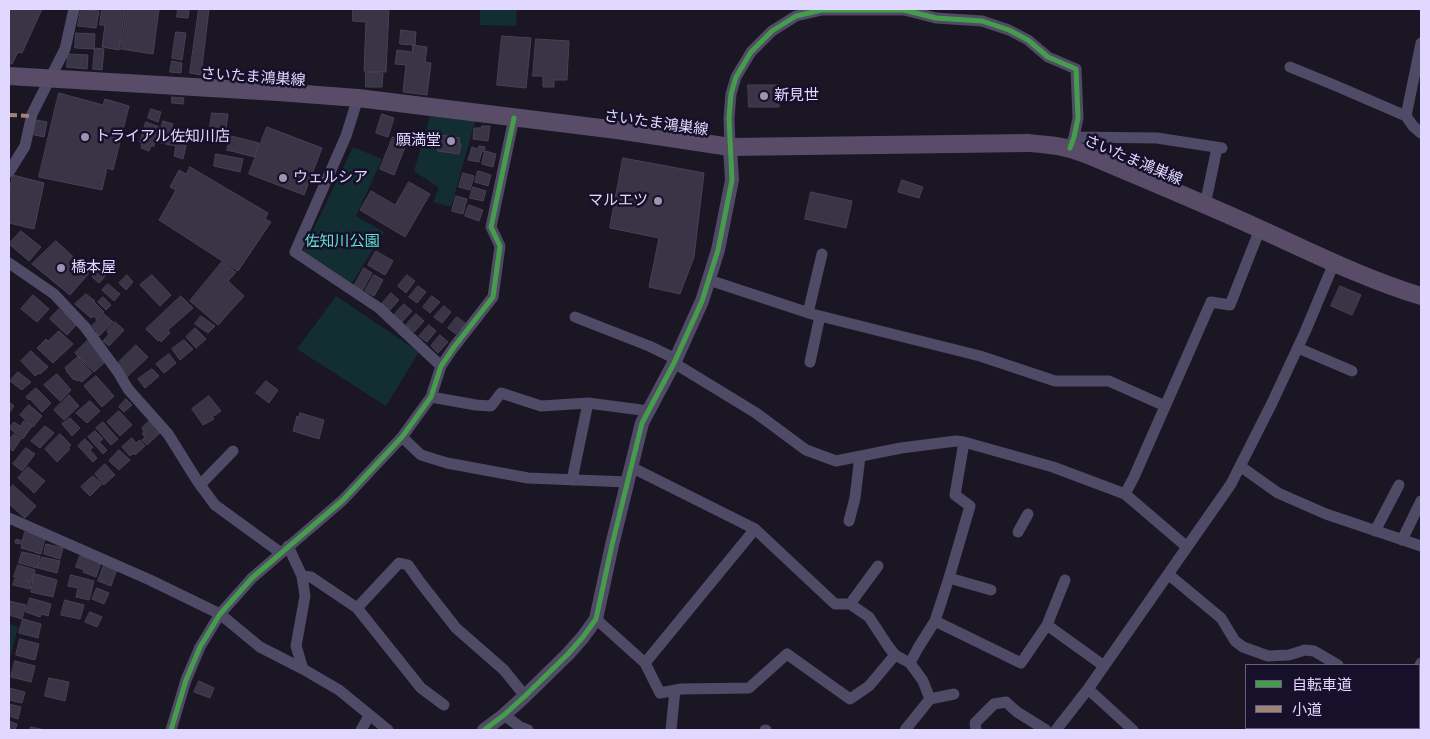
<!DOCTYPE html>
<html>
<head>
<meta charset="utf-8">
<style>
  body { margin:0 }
  #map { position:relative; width:1430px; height:739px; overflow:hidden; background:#1a1624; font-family:"Nunito Sans","Noto Sans JP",sans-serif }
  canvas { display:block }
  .frame { position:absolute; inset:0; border:10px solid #e1d8ff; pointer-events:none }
  .legend { position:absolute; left:1245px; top:664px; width:175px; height:65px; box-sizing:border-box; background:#17102a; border:1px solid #68607f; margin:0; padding:6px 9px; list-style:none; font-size:15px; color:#e1d8ff }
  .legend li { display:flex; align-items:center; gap:10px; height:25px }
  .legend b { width:25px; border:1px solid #68607f }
</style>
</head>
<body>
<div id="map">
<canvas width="1430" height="739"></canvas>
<div class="frame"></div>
<ul class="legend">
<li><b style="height:6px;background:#469c4c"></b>自転車道</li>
<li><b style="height:6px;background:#a18479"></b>小道</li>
</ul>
</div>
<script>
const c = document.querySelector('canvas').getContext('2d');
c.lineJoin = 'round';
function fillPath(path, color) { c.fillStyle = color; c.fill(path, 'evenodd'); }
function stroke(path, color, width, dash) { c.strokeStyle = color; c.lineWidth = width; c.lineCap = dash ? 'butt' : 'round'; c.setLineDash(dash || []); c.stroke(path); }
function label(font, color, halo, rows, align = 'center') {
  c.font = font + ' "Nunito Sans","Noto Sans JP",sans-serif'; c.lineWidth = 5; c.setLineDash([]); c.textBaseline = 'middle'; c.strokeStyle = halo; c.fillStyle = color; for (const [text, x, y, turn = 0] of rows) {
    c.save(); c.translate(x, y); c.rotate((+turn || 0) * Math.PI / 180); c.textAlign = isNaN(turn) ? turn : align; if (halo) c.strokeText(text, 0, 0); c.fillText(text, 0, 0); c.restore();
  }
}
fillPath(new Path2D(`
  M480,9H517L516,26L480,25Z
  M431,113L476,118L451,207L433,202L439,188L414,171Z
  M353,147L382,159L356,216L384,232L352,283L303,251Z
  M336,296L419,352L386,406L297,349Z
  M9,624L18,627L9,663Z`), '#132e32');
const building = new Path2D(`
  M9,9H42L22,53L18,52L12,64L9,63Z
  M81,9L99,11L96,28L78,26Z
  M102,9H125L119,50L102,47L105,25H100Z
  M127,9H159L153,54L121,49Z
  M178,9H189L188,18L177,17Z
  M199,9H209L201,75L190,73Z
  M353,9H389L386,72L364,71L366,22L353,21Z
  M401,30L416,32L415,45L400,44Z
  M176,32L186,33L182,60L172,58Z
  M76,33L95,34L94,49L75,48Z
  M502,36L531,38L526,88L497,85Z
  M536,39L569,41L567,80H554V87H543V76H533Z
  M413,45L427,47L425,62L431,63L427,95L403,92L406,65L395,64L397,50L412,52Z
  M95,48L104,49L102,70L93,69Z
  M68,54L88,55L87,69L67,67Z
  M172,61L182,63L181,73L170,72Z
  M366,72L383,73L382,87H366Z
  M748,85H779V107H749Z
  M59,93L103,105L105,99L129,106L113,170L107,168L102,190L39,177Z
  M172,97L184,98L183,104L172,103Z
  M151,109L161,112L158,122L148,118Z
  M212,113L228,114L226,129L210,127Z
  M382,114L394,118L388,137L376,133Z
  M36,120L47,122L44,137L34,135Z
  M163,121L173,124L172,128L189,133L183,159L174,156L176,146L161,143L162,141L159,140Z
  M146,122L159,127L154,146H151L149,151L141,148L142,143L140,142Z
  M482,126H490L488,141L473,139L474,128H481Z
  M267,127L322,148L304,195L249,174Z
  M211,131L219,133L217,143L209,142Z
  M440,135L460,138L459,144H461L459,154L438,151Z
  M231,136L259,143L255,157L227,150Z
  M393,137L407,142L394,175L380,169Z
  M479,146L485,147L484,151H482L479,162L468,160L472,147L478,149Z
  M485,151L496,154L493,167L482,164Z
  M216,154L243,159L240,172L214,166Z
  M623,158L704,173L694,257L680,294L649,287L659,238L610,228Z
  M190,167L268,213L265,219L271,222L238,271L159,220L176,190L170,187L179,170L186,174Z
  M478,171L491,175L488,186L475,182Z
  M463,173L474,176L470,190L459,187Z
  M13,175L44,183L34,229L9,223V191Z
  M902,180L923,187L919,198L898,192Z
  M409,182L430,194L405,237L360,210L371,191L395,205Z
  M473,187L486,191L483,201L470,198Z
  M811,192L852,201L846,228L805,219Z
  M456,196L467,199L463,214L452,211Z
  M469,205L483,210L479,221L465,216Z
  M21,231L41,247L29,261L9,244Z
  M56,241L90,272L70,295L32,264Z
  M376,251L393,261L385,275L368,265Z
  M222,262L236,272L228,281L244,296L218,325L190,301Z
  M100,268L107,274L99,283L92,277Z
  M364,268L372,273L362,291L354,286Z
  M127,275L133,282L126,290L119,283Z
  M152,275L171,295L160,306L140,285Z
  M374,275L383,280L374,296L365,291Z
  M407,275L415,281L406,293L398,286Z
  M108,284L120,294L114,301L102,290Z
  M418,286L426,292L417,303L409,297Z
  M1340,286L1361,295L1352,315L1331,306Z
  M391,293L399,300L389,311L381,305Z
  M86,294L95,301L94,302L104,312L97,320L94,316L91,318L75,304Z
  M33,295L49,309L37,322L21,309Z
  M181,296L193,308L168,330L170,333L161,342L159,340L158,341L146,329Z
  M432,296L440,302L430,313L423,307Z
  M103,297L111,305L106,310L98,302Z
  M404,304L412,311L402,322L394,315Z
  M444,306L451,312L442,323L434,317Z
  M59,309L77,324L67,335L50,319Z
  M104,314L113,322L99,336L96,333L97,332L92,326Z
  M416,314L424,321L414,332L406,325Z
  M201,316L215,326L208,333L195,324Z
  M457,317L465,323L456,334L448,328Z
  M115,322L124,330L109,346L103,341L109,334L107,331Z
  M429,325L436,331L427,342L419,336Z
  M195,328L206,339L196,348L186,337Z
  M59,331L73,344L53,363L37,348L46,339L48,341Z
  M440,335L448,342L438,353L431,346Z
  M88,340L92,343L91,344L106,361L94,372L75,353Z
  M184,340L193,349L180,360L172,349Z
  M136,345L148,357L127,377L116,365Z
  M31,351L48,367L40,374L39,373L35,376L21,361Z
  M169,354L176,363L164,373L156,364Z
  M78,357L92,373L82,382L79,380L77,381L75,379L74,380L66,371L67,370L65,368Z
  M152,369L159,376L145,388L138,379Z
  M18,372L31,382L22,390L10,381Z
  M57,374L71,390L60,401L44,385Z
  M96,376L114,396L102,407L84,386Z
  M266,381L278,390L269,403L256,393Z
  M36,388L51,403L42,412L30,399L29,400L26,397Z
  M69,395L79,406L64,420L54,410Z
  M209,396L221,411L212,417L214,419L203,425L192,409Z
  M126,399L132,405L124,412L119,407Z
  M90,401L100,411L87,423L76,413Z
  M9,402L14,406L9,413Z
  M29,405L42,416L33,427L20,415Z
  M119,411L132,425L120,436L107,422Z
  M300,413L324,420L319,439L293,431L297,416L299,417Z
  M70,418L80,428L72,436L62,424Z
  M24,421L32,426L23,439L9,428L14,422L20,426Z
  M149,421L162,431L147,445L142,440L145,437L142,434L144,432L142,428Z
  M103,422L118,439L111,445L96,428Z
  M45,426L54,433L40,448L31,441Z
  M95,431L103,439L99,442L107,450L103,454L88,437Z
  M14,434L21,439L13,451L9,448V437L10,438Z
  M60,434L71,445L68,448L70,449L57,462L45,449Z
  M132,438L136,443L140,440L145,446L135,455L134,453L130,456L122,447Z
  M85,439L93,447L90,450L97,458L93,462L78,446Z
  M26,448L35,454L22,471L13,464Z
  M119,450L130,460L119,470L109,461Z
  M105,464L115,475L104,485L95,474Z
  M28,467L45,481L34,493L18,478Z
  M93,476L102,484L90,496L81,487Z
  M13,485L36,506L25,518L9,504V490Z
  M25,532L45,538L41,554L21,548L22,544L15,543L16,539L22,541Z
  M46,544L63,548L60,559L44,554Z
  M22,552L40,556L37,568L19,563Z
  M80,556L101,562L96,577L83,572L84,570L76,567Z
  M42,557L60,561L57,573L38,568Z
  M18,565L35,570L32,582L14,577Z
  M104,565L117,569L111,586L98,581Z
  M35,574L57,580L53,597L31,592Z
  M71,575L94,581L89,600L76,597L78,588L68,586Z
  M15,579L31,583L30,589L13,585Z
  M97,588L109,593L104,604L92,599Z
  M30,598L51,604L48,616L42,614L40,617L26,612Z
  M65,600L84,605L80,619L61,615Z
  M9,601L26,605L22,619L9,615Z
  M90,612L102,617L97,627L85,622Z
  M23,619L41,624L38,638L19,633Z
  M20,639L39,644L35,660L16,655Z
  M15,661L35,666L31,682L11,677Z
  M49,678L69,682L65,701L45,696Z
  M199,681L214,688L210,698L194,692Z
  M9,688L25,692L22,703L9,700Z
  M9,704L21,707L18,719L9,716Z
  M9,721L17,724L15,730H9Z
  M31,727L45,730H30Z`);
fillPath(building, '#393446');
stroke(building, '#474157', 1);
stroke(new Path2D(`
  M1290,67L1334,85L1406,116L1413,126L1421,133
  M358,98L346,136L295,252L379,308L441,366
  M1406,116L1421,43
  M1074,137L1157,138L1222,148
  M730,147L729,118L731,94L736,77L751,52L772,31L796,16L822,10H904L936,18L982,21L1009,30L1028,40L1048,57L1076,69L1078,118L1074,137L1070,148
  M9,172L25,146L32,114L65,49L74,9
  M1205,205L1217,148
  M9,263L54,294L85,327L118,372L128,389L168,434L198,482L215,505L281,553
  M709,280L812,314L980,356L1055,381H1109L1165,406
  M808,313L822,254
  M575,317L649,346L676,359
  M1298,348L1352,371
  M810,362L820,316
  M674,363L756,413L806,450L836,461L901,448L956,441L964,442L1053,467L1125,494L1187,547
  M431,397L476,405L491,406L501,393L541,406L588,403L649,411
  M402,437L421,455L447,463L528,478L628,482
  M1240,466L1278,493L1326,514L1421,546
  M631,467L755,529L835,604H850L869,617L888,646L895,655L910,663L923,681L930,699
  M572,480L588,403
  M200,485L233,451
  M1125,494L1134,477L1211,302L1230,305L1260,229
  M9,518L150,580L220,614L260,647L303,669L339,690L388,730
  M849,521L855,498L860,456
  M1375,531L1399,485
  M1018,532L1028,514
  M1402,540L1421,501
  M288,546L302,576L305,596L296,646L303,669
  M1168,574L1221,618L1235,641L1243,647L1268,656L1289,655L1305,650L1314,651L1338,665
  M302,576L311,577L357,608L421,688L444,705
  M949,578L991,590
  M850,604L878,566
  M357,608L399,563L408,565L420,582L456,628L504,670L525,696
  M596,619L645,663L660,693L681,689L749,688L787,654L850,699L869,686L895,655
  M935,621L1021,663L1047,625L1065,580
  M1047,625L1104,666
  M645,663L755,529
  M910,663L918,648L935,621L949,578L970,506L955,495L964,442
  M1419,667L1421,663
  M1088,689L1133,730
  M504,715L520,727L528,730
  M1419,724L1421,721
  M171,730L186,680L200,647L220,614L252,578L343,500L402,437L431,397L441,366L454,347L493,297L500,246L491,227L514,118
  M361,730L369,716
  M671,730L675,690
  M765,730H766
  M905,730L930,699L954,694
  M976,730L975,723L994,704L1006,702L1017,712L1046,730
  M1056,730L1088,689L1231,484L1272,403L1305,332L1334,263
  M1324,730L1326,728`), '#4f4a65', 11);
stroke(new Path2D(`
  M484,730L504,715L525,696L568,654L583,637L596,619L612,545L642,423L674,363L702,301L718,250L732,180L730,147`), '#4f4a65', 14);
stroke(new Path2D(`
  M9,76L278,92L358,98L617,130L730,147L1028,143C1052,145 1066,146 1088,155C1145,179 1203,203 1260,229C1313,253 1365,279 1421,296`), '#594c69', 18);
stroke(new Path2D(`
  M9,115L31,116`), '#a18479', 4, [8, 4]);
stroke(new Path2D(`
  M171,730L186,680L200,647L220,614L252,578L343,500L402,437L431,397L441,366L454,347L493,297L500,246L491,227L514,118
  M484,730L504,715L525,696L568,654L583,637L596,619L612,545L642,423L674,363L702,301L718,250L732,180L729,118L731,94L736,77L751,52L772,31L796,16L822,10H904L936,18L982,21L1009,30L1028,40L1048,57L1076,69L1078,118L1074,137L1070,148`), '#469c4c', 5);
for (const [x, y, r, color] of [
  [764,96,5,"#9b94b2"],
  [85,137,5,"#9b94b2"],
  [451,141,5,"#9b94b2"],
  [283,178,5,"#9b94b2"],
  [658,201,5,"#9b94b2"],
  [61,268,5,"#9b94b2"]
]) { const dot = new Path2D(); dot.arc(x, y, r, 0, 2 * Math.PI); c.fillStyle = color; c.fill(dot); stroke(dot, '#17102a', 2); }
label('15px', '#e1d8ff', '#17102a', [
  ["さいたま鴻巣線",253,78,4],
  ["さいたま鴻巣線",656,124,8],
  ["さいたま鴻巣線",1133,161,23]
]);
label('15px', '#e1d8ff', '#17102a', [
  ["新見世",774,96],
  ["トライアル佐知川店",95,137],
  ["願満堂",441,141,"right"],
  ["ウェルシア",293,178],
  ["マルエツ",648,201,"right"],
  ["橋本屋",71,268]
], 'left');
label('15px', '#5fe4d2', '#17102a', [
  ["佐知川公園",342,242]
]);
</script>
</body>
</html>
